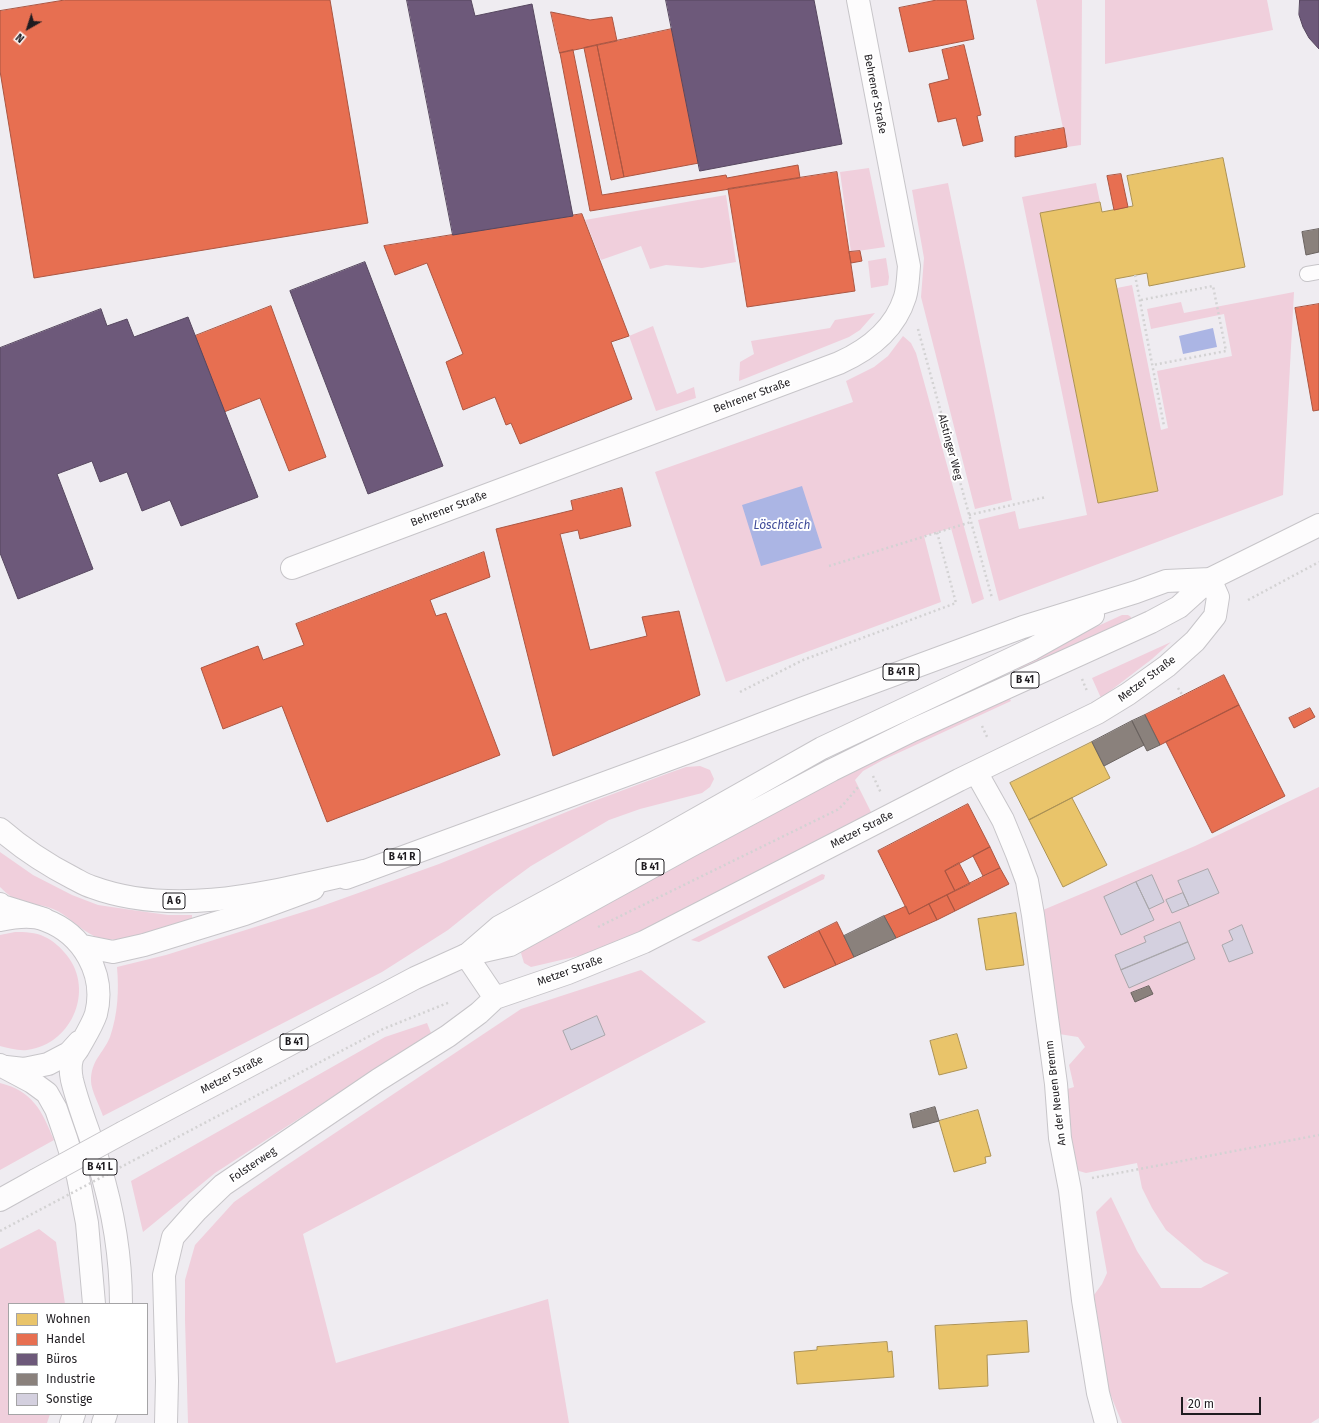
<!DOCTYPE html>
<html>
<head>
<meta charset="utf-8">
<style>
  body { margin:0 }
  #map { position:relative; width:1319px; height:1423px; overflow:hidden; background:#efecf1; font-family:"Fira Sans",sans-serif }
  canvas { display:block }
  .legend { position:absolute; left:8px; top:1303px; width:140px; height:112px; box-sizing:border-box; background:#fff; border:1px solid #a5a4a6; margin:0; padding:5px 7px; list-style:none; font-size:12px; color:#1f1c20 }
  .legend li { display:flex; align-items:center; gap:8px; height:20px }
  .legend b { width:20px; border:1px solid #a5a4a6 }
  .north { position:absolute; left:8px; top:8px; width:40px; height:40px; -webkit-text-stroke:3px #fff; paint-order:stroke; rotate:219deg; font-size:11px; font-weight:700; line-height:16px; text-align:center; color:#1f1c20 }
  .north::after { content:''; display:block; margin:auto; width:14px; height:18px; background:#1f1c20; clip-path:polygon(50% 0,100% 100%,50% 72%,0 100%) }
  .scale { position:absolute; left:1181px; top:1397px; width:80px; height:18px; box-sizing:border-box; border:2px solid #1f1c20; border-top:0; padding-left:5px; font-size:12px; line-height:14px; white-space:nowrap; color:#1f1c20; -webkit-text-stroke:3px #fff; paint-order:stroke }
</style>
</head>
<body>
<div id="map">
<canvas width="1319" height="1423"></canvas>
<ul class="legend">
<li><b style="height:11px;background:#e9c46a"></b>Wohnen</li>
<li><b style="height:11px;background:#e76f51"></b>Handel</li>
<li><b style="height:11px;background:#6d597a"></b>Büros</li>
<li><b style="height:11px;background:#8a817c"></b>Industrie</li>
<li><b style="height:11px;background:#d4d0df"></b>Sonstige</li>
</ul>
<div class="north">N</div>
<div class="scale">20 m</div>
</div>
<script>
const c = document.querySelector('canvas').getContext('2d');
c.lineJoin = 'round';
function fillPath(path, color) { c.fillStyle = color; c.fill(path, 'evenodd'); }
function stroke(path, color, width, dash) { c.strokeStyle = color; c.lineWidth = width; c.lineCap = dash ? 'butt' : 'round'; c.setLineDash(dash || []); c.stroke(path); }
function label(font, color, halo, rows, align = 'center') {
  c.font = font + ' "Fira Sans",sans-serif'; c.lineWidth = 4; c.setLineDash([]); c.textBaseline = 'middle'; c.strokeStyle = halo; c.fillStyle = color; for (const [text, x, y, turn = 0] of rows) {
    c.save(); c.translate(x, y); c.rotate((+turn || 0) * Math.PI / 180); c.textAlign = isNaN(turn) ? turn : align; if (halo) c.strokeText(text, 0, 0); c.fillText(text, 0, 0); c.restore();
  }
}
fillPath(new Path2D(`
  M1036,0H1082L1081,145L1067,147Z
  M1105,0H1267L1273,30L1105,64Z
  M869,168L885,247L851,252L840,172Z
  M948,183L1012,500L975,509L921,297L924,258L912,190Z
  M1096,183L1100,202L1040,214L1098,503L1158,491L1117,288L1132,285L1161,430L1168,428L1157,371L1232,356L1224,314L1151,329L1147,309L1181,302L1184,313L1294,292L1283,495L999,601L978,520L1015,511L1019,529L1087,515L1022,197Z
  M726,195L736,262L702,268L666,265L650,269L641,246L601,260L585,220Z
  M886,258L889,277L888,285L871,288L868,261Z
  M875,313L860,330L849,337L739,381L740,362L754,354L751,341L830,328L835,320Z
  M653,326L677,394L694,387L696,398L656,411L629,336Z
  M903,336L911,343L916,353L984,599L972,604L951,528L924,536L941,602L726,682L655,472L853,402L846,381L874,367L888,356Z
  M1122,615H1128L1131,617V620L1020,673L1017,663Z
  M1171,642L1152,659L1101,698L1092,678Z
  M1008,695L1011,701L883,760L863,771L855,780L872,814L643,930L587,954L531,967L524,963L521,953L527,944L730,832Z
  M700,766L710,770L714,779L710,787L702,793L640,809L609,820L531,866L494,893L448,930L382,972L103,1116C100,1107 91,1090 91,1081C91,1060 103,1054 110,1037C118,1014 119,990 117,967L166,955L322,906L439,864L586,804L669,773L686,767Z
  M1319,787V1418L1311,1423H1122L1109,1391L1094,1295L1102,1284L1107,1273L1096,1212L1111,1197L1137,1251L1161,1288H1201L1229,1273L1204,1262L1166,1230L1152,1208L1142,1188L1137,1163L1086,1173L1079,1171L1071,1164L1064,1090L1074,1087L1069,1065L1085,1047L1078,1037L1059,1034L1043,910L1195,846Z
  M0,852L33,875L72,895L98,905L132,910L168,915H192V919C165,928 120,948 94,936C79,929 68,915 53,909C44,905 35,905 26,903C15,901 7,894 0,887Z
  M822,874L825,875L824,879L699,942L691,940Z
  M15,932C25,932 35,932 45,937C52,940 59,946 64,952C96,986 74,1044 27,1050C18,1051 9,1048 0,1046V935Z
  M641,970L706,1022L303,1234L336,1363L548,1299L569,1423H188L185,1320V1280L195,1245L234,1202L281,1169L521,1009Z
  M427,1023L431,1033L215,1173L143,1232L131,1181L385,1037Z
  M0,1083C33,1091 42,1111 54,1140L0,1170Z
  M39,1229L56,1242L65,1304H9V1414H50L47,1423H0V1249Z`), '#f0cfdc');
fillPath(new Path2D(`
  M1213,328L1217,347L1183,354L1179,336Z
  M802,486L822,548L761,566L742,505Z`), '#abb5e4');
const homes = new Path2D(`
  M1223,158L1245,267L1149,286L1147,273L1115,279L1158,491L1098,503L1040,213L1100,202L1102,212L1133,206L1127,176Z
  M1092,742L1110,778L1029,820L1010,783Z
  M1072,798L1107,865L1063,887L1029,820Z
  M1016,913L1024,965L986,970L978,919Z
  M957,1034L967,1068L939,1075L930,1041Z
  M978,1110L991,1156L985,1157L986,1163L954,1172L939,1121Z
  M1027,1321L1029,1352L987,1355L988,1386L939,1389L935,1326Z
  M887,1342L888,1352L892,1351L894,1377L797,1384L794,1352L817,1350V1347Z`);
fillPath(homes, '#e9c46a');
stroke(homes, '#ac9254', 1);
const shops = new Path2D(`
  M65,0H330L368,223L34,278L0,71V11Z
  M937,0H966L974,39L909,52L899,8Z
  M551,12L590,20L612,17L617,41L560,53Z
  M672,29L699,163L624,177L597,45Z
  M597,45L624,177L611,180L584,48Z
  M964,45L981,115L977,116L983,141L963,146L956,118L938,122L929,84L949,79L942,50Z
  M573,50L602,195L726,175L727,178L798,165L800,178L590,211L560,53Z
  M1064,128L1067,147L1015,157V137Z
  M837,172L855,291L747,307L728,189Z
  M1121,174L1128,207L1114,210L1107,176Z
  M582,214L629,336L611,342L632,399L520,444L511,423L506,425L495,397L463,410L446,362L463,354L427,263L395,275L384,246Z
  M860,251L862,261L851,263L849,252Z
  M1319,304V410L1313,411L1295,308Z
  M271,306L326,457L289,471L260,398L224,412L195,336Z
  M622,488L631,526L580,539L578,530L560,534L590,650L647,636L642,617L679,611L700,695L553,756L496,529L573,510L571,501Z
  M484,552L490,577L430,600L436,616L446,613L500,755L327,822L282,706L223,729L201,668L258,646L263,660L304,645L296,624Z
  M1224,675L1239,705L1160,745L1145,715Z
  M1239,705L1285,796L1212,833L1166,742Z
  M1310,708L1315,717L1294,728L1289,718Z
  M968,804L990,847L945,871L955,891L909,914L878,851Z
  M990,847L1000,868L983,876L973,856Z
  M959,863L970,884L955,891L945,871Z
  M1000,868L1009,884L955,911L947,895Z
  M947,895L955,911L937,920L929,904Z
  M929,904L937,920L896,938L884,916L906,906L909,914Z
  M837,922L854,957L836,965L819,931Z
  M819,931L836,965L784,988L768,957Z`);
fillPath(shops, '#e76f51');
stroke(shops, '#ab5642', 1);
const offices = new Path2D(`
  M407,0H471L475,16L532,4L573,216L453,235Z
  M666,0H814L842,144L700,171Z
  M1300,0H1319V49L1309,38L1303,27L1299,15Z
  M365,262L443,466L368,494L290,291Z
  M101,309L107,326L127,319L134,337L188,317L258,497L181,526L170,500L142,511L127,472L100,482L92,461L57,474L93,569L18,599L0,553V348Z`);
fillPath(offices, '#6d597a');
stroke(offices, '#56475f', 1);
const industry = new Path2D(`
  M1319,229V252L1306,255L1302,232Z
  M1145,715L1160,745L1147,751L1132,721Z
  M1132,721L1144,745L1104,766L1092,742Z
  M884,916L896,938L854,957L844,936Z
  M1149,986L1153,994L1135,1002L1131,993Z
  M935,1107L939,1121L913,1128L910,1114Z`);
fillPath(industry, '#8a817c');
stroke(industry, '#6a6360', 1);
const building = new Path2D(`
  M1208,869L1219,893L1189,906L1178,881Z
  M1152,875L1164,902L1149,909L1136,882Z
  M1136,882L1154,920L1121,935L1104,897Z
  M1183,893L1189,906L1172,913L1166,900Z
  M1180,922L1188,942L1121,970L1115,955L1146,942L1144,937Z
  M1242,925L1253,953L1229,962L1222,945L1233,940L1229,931Z
  M1188,942L1195,959L1129,988L1121,970Z
  M597,1016L605,1035L571,1050L563,1031Z`);
fillPath(building, '#d4d0df');
stroke(building, '#a9a7ab', 1);
const service = new Path2D(`
  M1307,274L1319,272`);
const minor = new Path2D(`
  M292,568L839,363C868,350 895,329 905,297C908,287 908,276 909,266L858,0
  M976,772L1003,820L1017,854L1027,881L1033,915L1056,1084L1060,1138L1070,1190L1083,1300L1098,1393L1106,1423
  M466,955L495,998
  M166,1423L167,1381L164,1275L173,1237L197,1210L223,1185L378,1080L448,1036L479,1013L495,998L568,973L644,942L959,780L1097,713L1128,694L1167,666L1195,641L1215,616L1218,597L1210,579`);
const primary = new Path2D(`
  M346,878L689,752L801,709L1023,627L1136,592L1166,581L1210,579
  M0,920C14,917 31,914 45,920C83,934 106,974 96,1014C92,1026 84,1038 78,1049C76,1052 72,1056 72,1059C70,1065 71,1075 72,1080C79,1109 91,1136 99,1164C113,1209 121,1257 121,1304
  M83,946L113,952L144,945L245,914L313,889
  M469,953L499,927L652,844L822,748L1032,649L1093,615
  M0,1065L32,1082L47,1093L56,1109L66,1138L78,1177L87,1223L94,1304
  M6,1067L24,1069L48,1064L69,1053L79,1042
  M124,1132L415,978L466,955L510,945L688,847L832,770L913,730L1151,622L1179,607L1210,579L1319,525
  M0,1200L36,1180
  M71,1423L74,1414
  M103,1423L106,1414`);
const motorway = new Path2D(`
  M0,829C23,849 46,864 73,878C79,881 85,885 92,887C179,919 277,890 364,871
  M0,904L2,906L44,919`);
stroke(service, '#c7c5c9', 16);
stroke(minor, '#c7c5c9', 24);
stroke(primary, '#c7c5c9', 24);
stroke(motorway, '#c7c5c9', 24);
stroke(new Path2D(`
  M1135,275L1164,426
  M1141,300L1213,286L1226,351L1153,365
  M918,329L992,598
  M969,515L1046,497
  M829,566L971,522
  M1248,600L1319,562
  M1082,679L1087,691
  M1178,688L1183,696
  M740,692L803,660L956,603L937,532
  M982,726L988,739
  M873,776L881,793
  M598,927L837,810L842,806L859,786
  M138,1158L383,1029L450,1002
  M1092,1178L1319,1135
  M0,1231L49,1205`), '#d3d2d3', 2.5, [2, 3]);
stroke(service, '#fdfcfd', 14);
stroke(minor, '#fdfcfd', 22);
stroke(primary, '#fdfcfd', 22);
stroke(motorway, '#fdfcfd', 22);
const primaryBridge = new Path2D(`
  M36,1180L124,1132`);
stroke(primaryBridge, '#c7c5c9', 24, []);
stroke(new Path2D(`
  M49,1205L138,1158`), '#d3d2d3', 2.5, [2, 3]);
stroke(primaryBridge, '#fdfcfd', 22);
for (const [x, y, w] of [
  [901,672,36],
  [1025,680,28],
  [402,857,36],
  [650,867,28],
  [174,901,22],
  [294,1042,28],
  [100,1167,34]
]) { const box = new Path2D(); box.roundRect(x - w / 2, y - 8, w, 16, 3); c.fillStyle = '#fff'; c.fill(box); stroke(box, '#1f1c20', 1); }
label('bold 10px', '#1f1c20', null, [
  ["B 41 R",901,672],
  ["B 41",1025,680],
  ["B 41 R",402,857],
  ["B 41",650,867],
  ["A 6",174,901],
  ["B 41",294,1042],
  ["B 41 L",100,1167]
]);
label('11px', '#1f1c20', '#fff', [
  ["Behrener Straße",875,94,79],
  ["Behrener Straße",752,396,-20],
  ["Alstinger Weg",950,447,75],
  ["Behrener Straße",449,509,-21],
  ["Metzer Straße",1147,679,-37],
  ["Metzer Straße",862,830,-27],
  ["Metzer Straße",570,971,-20],
  ["Metzer Straße",232,1075,-28],
  ["An der Neuen Bremm",1056,1093,-97],
  ["Folsterweg",253,1165,-34]
]);
label('italic 12px', '#3f4b99', '#fff', [
  ["Löschteich",782,526]
]);
</script>
</body>
</html>
